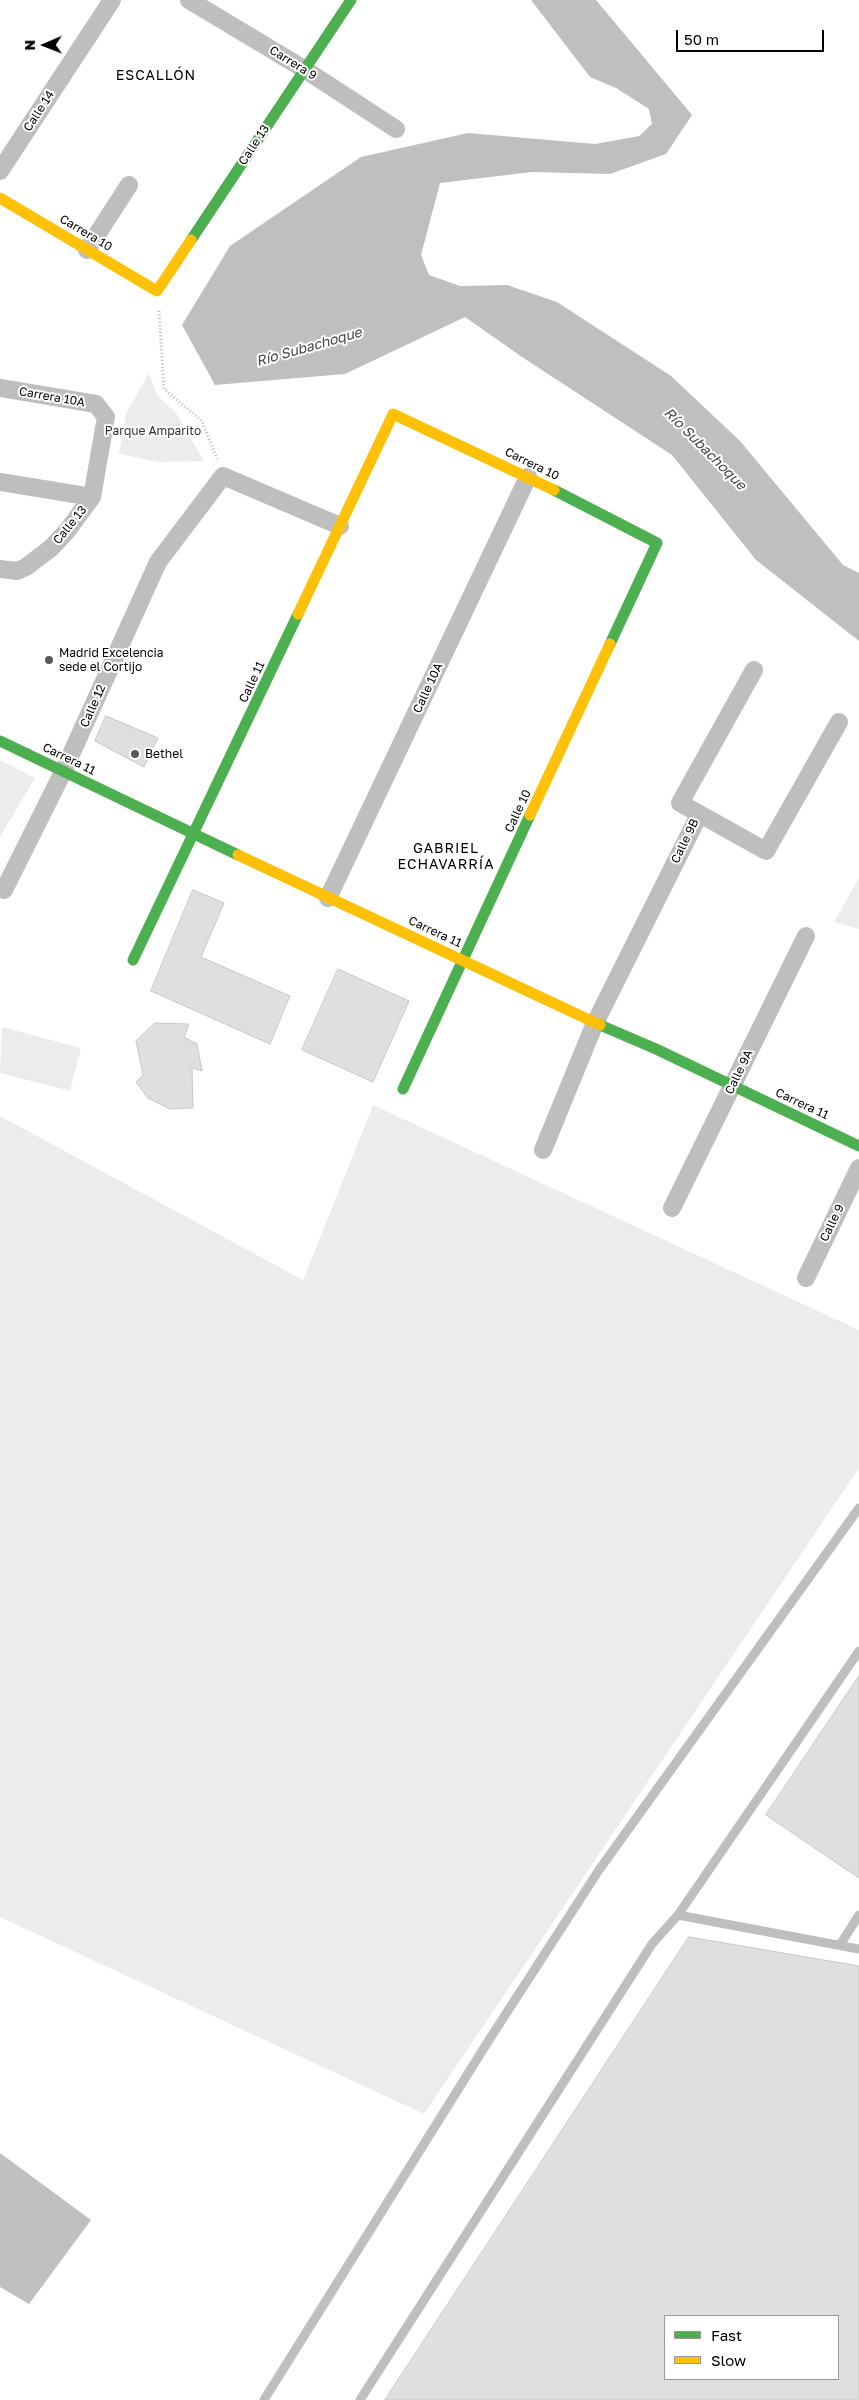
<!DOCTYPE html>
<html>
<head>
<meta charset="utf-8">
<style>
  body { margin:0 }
  #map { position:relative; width:859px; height:2400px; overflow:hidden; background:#fff; font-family:"Golos Text",sans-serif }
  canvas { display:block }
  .legend { position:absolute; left:664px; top:2315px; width:175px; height:65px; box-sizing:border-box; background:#fff; border:1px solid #999; margin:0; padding:6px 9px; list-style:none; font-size:15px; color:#000 }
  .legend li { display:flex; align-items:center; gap:10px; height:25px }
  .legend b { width:25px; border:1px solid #999 }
  .north { position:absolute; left:20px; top:20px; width:50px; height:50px; -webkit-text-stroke:4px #fff; paint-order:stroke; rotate:269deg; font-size:14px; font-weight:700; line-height:20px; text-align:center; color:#000 }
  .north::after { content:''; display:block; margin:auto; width:18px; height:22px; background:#000; clip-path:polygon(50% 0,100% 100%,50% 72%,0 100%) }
  .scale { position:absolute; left:676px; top:30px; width:148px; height:22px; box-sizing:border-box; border:2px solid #000; border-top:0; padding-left:6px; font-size:15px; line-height:18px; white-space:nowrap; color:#000; -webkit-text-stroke:4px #fff; paint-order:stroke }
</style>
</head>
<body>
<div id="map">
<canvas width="859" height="2400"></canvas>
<ul class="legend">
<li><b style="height:6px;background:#4caf50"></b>Fast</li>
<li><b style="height:6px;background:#ffc107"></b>Slow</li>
</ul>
<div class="north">N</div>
<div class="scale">50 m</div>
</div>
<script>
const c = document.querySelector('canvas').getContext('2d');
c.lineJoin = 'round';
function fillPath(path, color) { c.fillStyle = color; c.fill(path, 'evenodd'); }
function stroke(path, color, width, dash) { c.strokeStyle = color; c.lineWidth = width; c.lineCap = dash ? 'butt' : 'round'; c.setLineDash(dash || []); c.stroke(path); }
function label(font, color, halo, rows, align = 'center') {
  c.font = font + ' "Golos Text",sans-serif'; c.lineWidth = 4; c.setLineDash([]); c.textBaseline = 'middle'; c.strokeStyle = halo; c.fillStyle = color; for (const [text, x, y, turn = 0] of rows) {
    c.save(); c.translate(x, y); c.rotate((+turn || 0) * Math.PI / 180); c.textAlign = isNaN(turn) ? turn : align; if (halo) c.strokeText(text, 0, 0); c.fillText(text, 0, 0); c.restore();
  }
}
fillPath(new Path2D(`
  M149,373L157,395L176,413L204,461L159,462L119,454L126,413Z
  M0,760L35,778L0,837Z
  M859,878V929L834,922Z
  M2,1027L81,1048L70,1091L0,1073Z
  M373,1105L859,1330V1468L424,2114L0,1917V1116L303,1280Z`), '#ececec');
fillPath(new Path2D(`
  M531,0H596L692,115L666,154L610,174L532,172L440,183L421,255L429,275L460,286L507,285L557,302L671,376L740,441L843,565L859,573V641L756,560L672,455L522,357L465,317L345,374L215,385L182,325L230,246L361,157L468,133L595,144L639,136L652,124L649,109L616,88L590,77Z
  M0,2153L91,2220L29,2304L0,2287Z`), '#bfbfbf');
const building = new Path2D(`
  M106,716L158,738L144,767L95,741Z
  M193,890L224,903L201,957L290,996L270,1044L151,991Z
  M338,969L409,1001L373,1082L302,1050Z
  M155,1023L189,1024L184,1037L197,1044L202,1071L192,1068L193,1108L170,1109L148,1098L136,1082L143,1075L136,1041Z
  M859,1676V1878L766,1815Z
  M689,1937L859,1966V2400H385ZM665,2316H838V2379H665Z`);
fillPath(building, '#dfdfdf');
stroke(building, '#c7c7c7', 1);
stroke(new Path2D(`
  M159,311L164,389L202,421L217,459`), '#b9b9b9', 3, [1, 2.5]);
stroke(new Path2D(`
  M678,1915L859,1949
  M840,1945L859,1915
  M264,2400L489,2040L599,1870L859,1508
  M360,2400L652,1944L678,1915L859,1651`), '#bebebe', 9);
stroke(new Path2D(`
  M189,0L304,69L396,129
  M0,171L112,0
  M87,250L129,185
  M0,388L96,404L106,417L92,497L67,531L51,548L26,567L17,571L0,569
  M0,482L92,497
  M754,670L680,803L766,851L839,722
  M4,890L63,772L158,562L223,476L340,526
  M328,898L528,477
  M543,1150L595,1023L699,815
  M672,1208L806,936
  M806,1278L859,1168`), '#bebebe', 18);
stroke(new Path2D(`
  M191,240L351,0
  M554,490L657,543L610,644
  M0,741L238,855
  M133,960L298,614
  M600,1025L656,1049L859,1146
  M403,1089L530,815`), '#4caf50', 11);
stroke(new Path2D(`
  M0,198L157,291L191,240
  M298,614L393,414L554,490
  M530,815L610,644
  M238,855L600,1025`), '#ffc107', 11);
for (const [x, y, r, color] of [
  [49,660,5,"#595959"],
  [135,754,5,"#595959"]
]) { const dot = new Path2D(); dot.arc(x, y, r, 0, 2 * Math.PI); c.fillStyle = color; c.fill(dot); stroke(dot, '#fff', 2); }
label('12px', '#000', '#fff', [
  ["Carrera 9",293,63,32],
  ["Calle 14",39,111,-57],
  ["Calle 13",254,145,-57],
  ["Carrera 10",86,233,31],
  ["Carrera 10A",52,397,10],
  ["Carrera 10",532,464,26],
  ["Calle 13",70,525,-51],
  ["Calle 11",252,682,-65],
  ["Calle 10A",428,688,-65],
  ["Calle 12",93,706,-66],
  ["Carrera 11",69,759,26],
  ["Calle 10",518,811,-65],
  ["Calle 9B",685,841,-64],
  ["Carrera 11",435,932,25],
  ["Calle 9A",739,1072,-64],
  ["Carrera 11",802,1104,25],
  ["Calle 9",832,1223,-64]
]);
label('12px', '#333', '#fff', [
  ["Parque Amparito",153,431]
]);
label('12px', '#000', '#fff', [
  ["Madrid Excelencia",59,653],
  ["sede el Cortijo",59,667],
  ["Bethel",145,754]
], 'left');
c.letterSpacing = '1px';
label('14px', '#000', '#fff', [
  ["ESCALLÓN",156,76],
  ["GABRIEL",446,849],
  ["ECHAVARRÍA",446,865]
]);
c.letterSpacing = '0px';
label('italic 14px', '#444', '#fff', [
  ["Río Subachoque",309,347,-16],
  ["Río Subachoque",705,449,45]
]);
</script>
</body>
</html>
